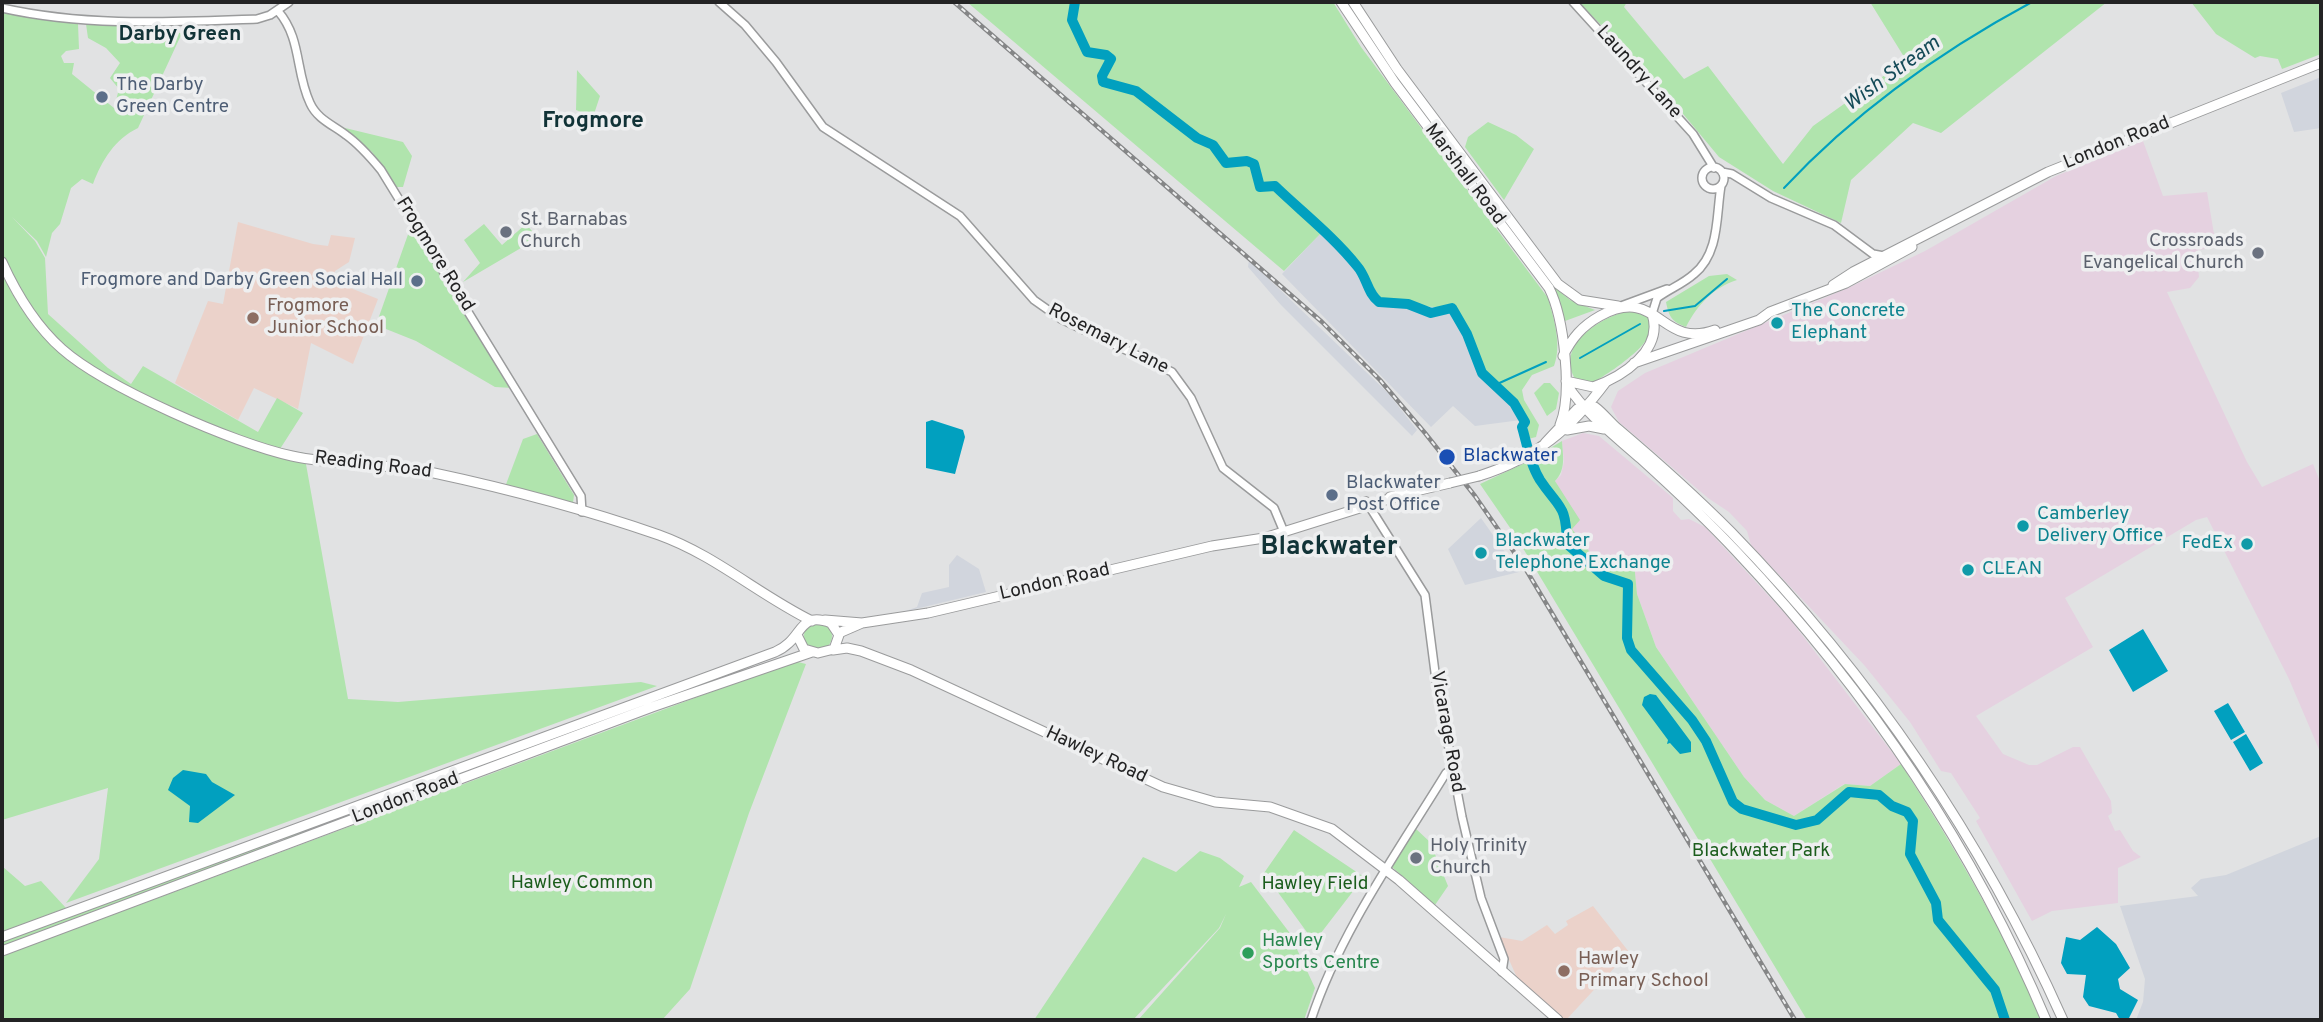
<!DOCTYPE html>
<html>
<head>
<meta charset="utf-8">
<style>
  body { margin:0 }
  #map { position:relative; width:2323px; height:1022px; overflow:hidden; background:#e1e2e3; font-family:Overpass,sans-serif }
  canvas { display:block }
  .frame { position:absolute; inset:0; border:4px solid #232324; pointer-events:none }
</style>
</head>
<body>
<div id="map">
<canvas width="2323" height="1022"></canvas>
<div class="frame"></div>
</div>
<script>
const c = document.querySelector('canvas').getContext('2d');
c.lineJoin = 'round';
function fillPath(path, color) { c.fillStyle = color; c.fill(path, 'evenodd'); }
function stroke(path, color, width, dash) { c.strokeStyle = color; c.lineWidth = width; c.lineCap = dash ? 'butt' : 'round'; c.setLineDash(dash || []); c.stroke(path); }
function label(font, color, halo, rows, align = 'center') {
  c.font = font + ' Overpass,sans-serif'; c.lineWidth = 7; c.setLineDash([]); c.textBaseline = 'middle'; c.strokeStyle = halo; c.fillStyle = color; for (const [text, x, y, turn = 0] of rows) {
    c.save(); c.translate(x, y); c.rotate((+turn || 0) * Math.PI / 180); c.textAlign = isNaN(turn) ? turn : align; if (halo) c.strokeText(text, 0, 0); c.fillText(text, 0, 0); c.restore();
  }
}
fillPath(new Path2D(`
  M2321,77V128L2294,132L2281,93Z
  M1321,233L1356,267L1373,299L1379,304L1407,305L1431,314L1452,309L1466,335L1481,374L1512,404L1521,420L1475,426L1453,406L1431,427L1282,274Z
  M1249,260L1388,393L1417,430L1412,436L1281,305L1248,267Z
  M1481,518L1519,572L1465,585L1448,549Z
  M957,555L979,569L986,592L903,612L917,607L922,593L949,587V565Z
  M2321,836V1020H2136L2143,1002L2145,979L2120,906L2198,896L2191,888L2201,879L2226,875Z`), '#d1d5dd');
fillPath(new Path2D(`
  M2143,141L2163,196L2207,192L2216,246L2196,251L2199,277L2190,288L2167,292L2247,462L2262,487L2313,464L2321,484V754L2289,679L2207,517L2196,520L2065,598L2093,647L1976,716L2003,754L2029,765H2037L2073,747H2080L2111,801L2112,813L2108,816L2115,831L2120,830L2133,851L2141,857L2118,868V903L2052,911L2032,921L1976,821L1980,818L1951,773L1941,771L1910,722L1865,666L1751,545L1747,531L1729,512L1708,498L1619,422L1611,407L1618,391L1645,373L1848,288L1925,251L2056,176Z
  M1583,433L1599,436L1673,498V511L1681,520L1689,519L1705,527L1789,618L1901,764L1870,786L1844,784L1794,816L1765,800L1744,777L1656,647L1637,594L1634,562L1607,568L1595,560L1572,529L1555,481L1561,475L1564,462L1562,441Z`), '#e5d1e0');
fillPath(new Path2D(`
  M238,222L313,244L328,246L331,235L355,238L349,262L335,271L333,281L378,299L353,364L311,343L298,409L254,388L238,420L175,383L208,301L223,304Z
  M1593,906L1629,952L1566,1020L1518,980L1499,937L1522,941L1547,925L1555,934L1568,925L1566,921Z`), '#ebd2ca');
fillPath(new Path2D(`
  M967,2H1333L1361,47L1548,298C1554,319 1562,345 1554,366L1532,375L1522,390L1524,400L1539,425L1536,437L1528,439V422L1516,402L1484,371L1468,330L1453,305C1425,312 1408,299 1380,298L1359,263L1325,229L1284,271Z
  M1579,2H1627L1624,7L1684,79L1708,66L1783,164L1813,126L1906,60L1870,2H2107L1941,133L1913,123L1851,180L1841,223L1773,191L1719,157L1664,91Z
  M2191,2H2321V54L2282,69L2278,59L2260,56L2255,58L2216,34Z
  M2,10L78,24L79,49L66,51L61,56L64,63H74L72,74L114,108L119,89L110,78L120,63L106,48L88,38L86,24L159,26L157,37L165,39L170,33H182L138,128C115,139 102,160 93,184L82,179L71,188L60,224L52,233L46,257L37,241L12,217L35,241L45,258L48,314L108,368L131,384L143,366L258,432L277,398L303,413L280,449L304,453L348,699L398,702L641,682L657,686L66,903L99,859L108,788L2,820Z
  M577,70L600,96L593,117L576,110Z
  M1488,122L1516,135L1534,149L1504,200L1465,147L1468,137Z
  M341,127L403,142L412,156L403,187H397L372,152Z
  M1497,209L1559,291L1570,300L1595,310L1565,321L1551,283Z
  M484,224L502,245L526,224L538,238L463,282L480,263L464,240Z
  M411,226L513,388L495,387L416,341L376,325Z
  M1727,274L1737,280C1713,288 1698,304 1686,327C1672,322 1669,317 1666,302L1709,276Z
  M1634,310C1686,325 1611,372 1594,382L1576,380C1553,345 1604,314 1634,310Z
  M1544,383H1550L1559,393L1556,409L1547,416L1534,393Z
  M537,434L574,495L573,503L505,487L523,439Z
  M1562,441C1563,456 1566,470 1555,481L1580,520L1572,529L1595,559L1607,567L1634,562L1637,594L1656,647L1744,777L1765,800L1794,816L1845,784L1870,786L1901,764C1954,846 2003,931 2043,1020H1807L1515,535L1480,484L1527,462Z
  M804 636a14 14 0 1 1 28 0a14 14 0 1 1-28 0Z
  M794,661L806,664L749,813L690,989L662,1020H2V956Z
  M648,703L285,840L281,838Z
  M1415,828L1430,842L1448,886L1435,905L1392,867Z
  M1294,830L1364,877L1314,942L1264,873Z
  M274,840L272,845L2,946V940Z
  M1200,851L1220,858L1244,876L1239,887L1251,882L1289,932L1315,988L1304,1020H1138L1220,928L1226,914L1219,928L1133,1020H1034L1143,857L1176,872Z
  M2,855L3,867L25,886L41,881L66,908L2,932Z`), '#b0e4ad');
fillPath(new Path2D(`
  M932,420L963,430L965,437L955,474L926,468V422Z
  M2143,629L2168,671L2133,692L2109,650Z
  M1650,694L1656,695L1691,742V752L1680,754L1670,743L1667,744L1668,740L1642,705L1644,697Z
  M2228,703L2245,732L2231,740L2214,711Z
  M2246,734L2263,763L2250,771L2233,742Z
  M183,770L206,774L212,782L235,795L198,823L189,822L190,806L168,790L173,778Z
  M2097,927L2116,944L2130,968L2118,979L2120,989L2138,1000L2128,1020H2120L2116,1013L2089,1006L2083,997L2086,975L2067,974L2061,963L2066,937L2080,940Z`), '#01a0bf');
stroke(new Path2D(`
  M1784,188C1855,112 1941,51 2032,2
  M1664,311L1695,306L1727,279
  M1580,358L1640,324
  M1495,385L1546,362`), '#01a0bf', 2);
stroke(new Path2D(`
  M1075,2L1072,20L1087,52L1106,55L1111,59L1102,76L1103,82L1136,91L1197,138L1213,145L1226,163L1247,161L1254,164L1260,187L1275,186C1302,212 1334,237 1357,266C1367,277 1367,293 1379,302L1408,304L1431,313L1452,308L1467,334L1482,373L1514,403L1525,422L1522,427C1527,444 1530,464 1540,480C1560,510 1566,503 1567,544L1604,576L1628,584L1627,638L1631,650L1692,720L1706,741L1733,802L1742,809L1796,825L1817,820L1849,792L1879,795L1892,806L1907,812L1913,821L1910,854L1936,903L1938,920L1995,990L2005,1020`), '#01a0bf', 10);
const minor = new Path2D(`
  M719,2L745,25L776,62L823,127L960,216L1034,300L1061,319L1172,372L1191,398L1223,468L1274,508L1284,532
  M1573,2L1693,134L1714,168
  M2,8C87,27 170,22 257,19L270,15L289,2
  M278,11C302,39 295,71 310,103C317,119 333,125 346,135C360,145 371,158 381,170L581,496L582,512
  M1702 178a11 11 0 1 1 22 0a11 11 0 1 1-22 0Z
  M1722,172L1732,174L1771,198L1834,225L1873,254L1884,256
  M1621,306L1667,289
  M1652,314L1657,298C1669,289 1683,284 1694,274C1720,253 1716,215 1721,186
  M1366,501L1425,595L1436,680L1462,817L1481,898L1504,959L1502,972
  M1311,1020C1340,932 1397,853 1446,773L1453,768`);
const major = new Path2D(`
  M1341,2L1395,83L1549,288C1564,318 1573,394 1560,425
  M1353,2L1397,69L1558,284L1580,300L1618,306
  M2,262C17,295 35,325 62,349C105,387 235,444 292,456C338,466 387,463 434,473C509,489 587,510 659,535C715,555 759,595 812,621
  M1833,285L1853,272L2048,172L2321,63
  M1563,356C1572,338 1582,326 1600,316C1659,284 1660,350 1715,330
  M1634,363L1759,320L1770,312L1846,283L1912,247
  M1566,381L1593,387C1622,377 1664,350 1652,314
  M1567,385C1587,415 1614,435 1641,459C1674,489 1706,519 1736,551C1867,690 1972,844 2046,1020
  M1567,430L1589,426L1604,429
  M1545,443L1577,409L1595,407C1603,413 1610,422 1618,429C1657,462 1695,496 1731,532C1870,675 1982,839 2063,1020
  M1479,476C1536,458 1571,429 1606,382
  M1390,497L1450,483
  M825,620L862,623
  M839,633L862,623L928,613L1212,546L1264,538L1395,497
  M833,650L847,648L861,651L911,670L1163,787L1215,802L1270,807L1332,829L1399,880L1558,1020
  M2,937L775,652C804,640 797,610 831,623L839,635L834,649L818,653L804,649L798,637
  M2,951L652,707L812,652`);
stroke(minor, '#9a9b9c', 10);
stroke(major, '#9a9b9c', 11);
stroke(minor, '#fff', 7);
stroke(major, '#fff', 9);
const rail = new Path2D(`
  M954,2L1322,322L1380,380L1425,433L1475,496L1525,568L1795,1020`);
stroke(rail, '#858687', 4.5);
stroke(rail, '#eeeff0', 2, [5]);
const majorBridge = new Path2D(`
  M1450,483L1479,476`);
stroke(majorBridge, '#9a9b9c', 11, []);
stroke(majorBridge, '#fff', 9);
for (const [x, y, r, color] of [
  [102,97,7,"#5c6f8a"],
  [506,232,7,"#6b7280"],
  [2258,253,7,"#6b7280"],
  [417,281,7,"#5c6f8a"],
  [253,318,7,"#8d6e63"],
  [1777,323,7,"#0f9aa8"],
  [1447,457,9,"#1a4fb4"],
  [1332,495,7,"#5c6f8a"],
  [2023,526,7,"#0f9aa8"],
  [2247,544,7,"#0f9aa8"],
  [1481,553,7,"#0f9aa8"],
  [1968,570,7,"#0f9aa8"],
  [1416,858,7,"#6b7280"],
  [1248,953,7,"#2e9e5b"],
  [1564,971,7,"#8d6e63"]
]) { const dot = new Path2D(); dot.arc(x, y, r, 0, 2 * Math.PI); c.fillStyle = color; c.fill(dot); stroke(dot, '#eeeff0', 2.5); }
label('19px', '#232324', '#eeeff0', [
  ["Laundry Lane",1638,73,48],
  ["London Road",2117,144,-22],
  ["Marshall Road",1464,175,53],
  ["Frogmore Road",434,255,58],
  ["Rosemary Lane",1108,340,27],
  ["Reading Road",373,466,7],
  ["London Road",1055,583,-13],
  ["Vicarage Road",1446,732,80],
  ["Hawley Road",1096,756,25],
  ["London Road",406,799,-21]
]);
label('19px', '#4e5e75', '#eeeff0', [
  ["The Darby",116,86],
  ["Green Centre",116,108],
  ["Frogmore and Darby Green Social Hall",403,281,"right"],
  ["Blackwater",1346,484],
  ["Post Office",1346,506]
], 'left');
label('19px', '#5b616d', '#eeeff0', [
  ["St. Barnabas",520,221],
  ["Church",520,243],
  ["Crossroads",2244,242,"right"],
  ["Evangelical Church",2244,264,"right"],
  ["Holy Trinity",1430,847],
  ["Church",1430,869]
], 'left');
label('19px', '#785e54', '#eeeff0', [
  ["Frogmore",267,307],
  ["Junior School",267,329],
  ["Hawley",1578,960],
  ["Primary School",1578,982]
], 'left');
label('19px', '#0d838f', '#eeeff0', [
  ["The Concrete",1791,312],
  ["Elephant",1791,334],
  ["Camberley",2037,515],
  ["Delivery Office",2037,537],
  ["Blackwater",1495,542],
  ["Telephone Exchange",1495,564],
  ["FedEx",2233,544,"right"],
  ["CLEAN",1982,570]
], 'left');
label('19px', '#164399', '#eeeff0', [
  ["Blackwater",1463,457]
], 'left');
label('19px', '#1b5d1c', '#eeeff0', [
  ["Blackwater Park",1761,852],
  ["Hawley Common",582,884],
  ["Hawley Field",1315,885]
]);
label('19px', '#27864d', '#eeeff0', [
  ["Hawley",1262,942],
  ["Sports Centre",1262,964]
], 'left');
label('bold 21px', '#113337', '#eeeff0', [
  ["Darby Green",180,36]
]);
label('italic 21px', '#154b58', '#eeeff0', [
  ["Wish Stream",1893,75,-36]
]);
label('bold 23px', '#113337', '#eeeff0', [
  ["Frogmore",593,122]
]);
label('bold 26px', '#113337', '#eeeff0', [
  ["Blackwater",1329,549]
]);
</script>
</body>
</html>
